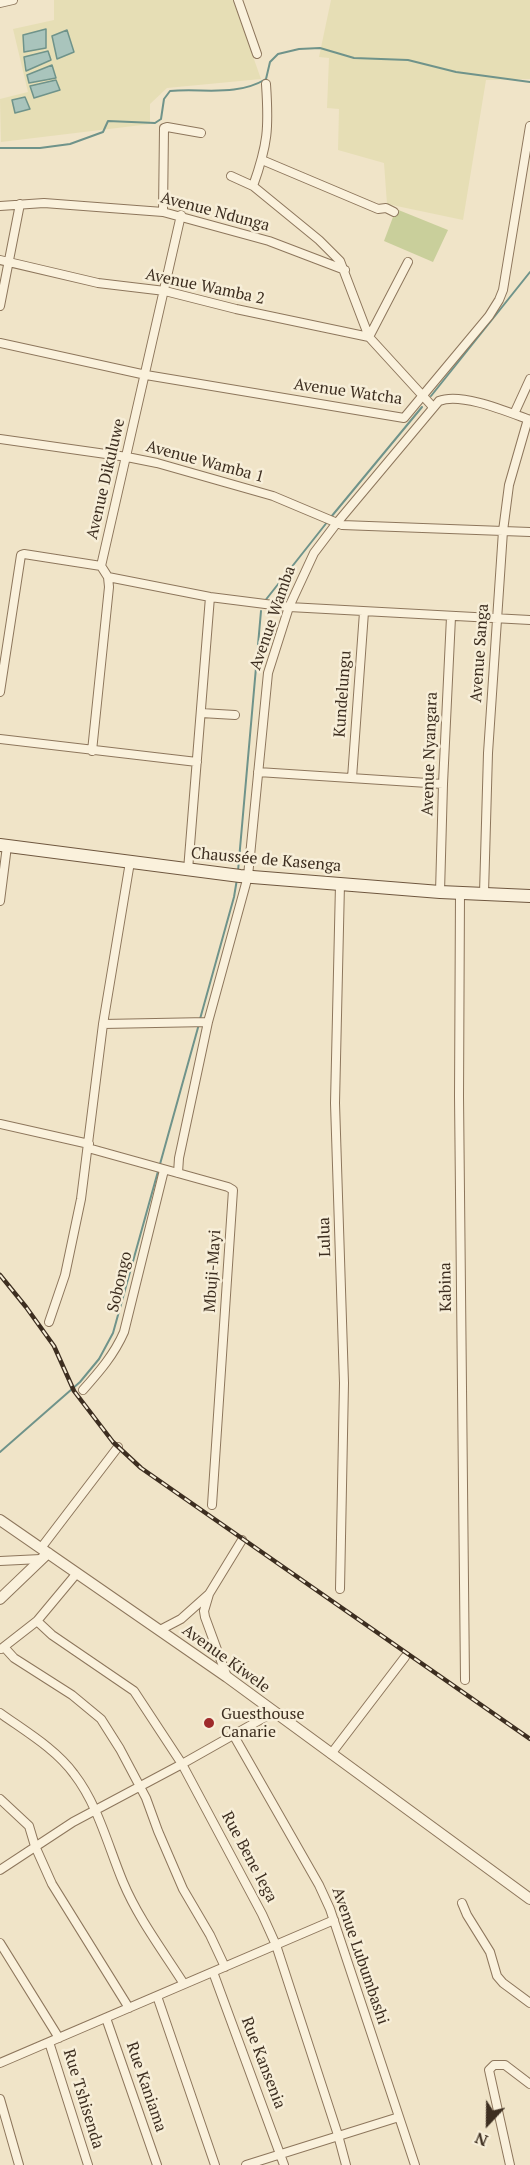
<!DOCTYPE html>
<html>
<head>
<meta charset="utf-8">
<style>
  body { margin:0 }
  #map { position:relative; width:530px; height:2165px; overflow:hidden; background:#f0e4c8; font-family:"PT Serif",serif }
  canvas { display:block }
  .north { position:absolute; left:458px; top:2093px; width:60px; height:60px; -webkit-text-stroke:4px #f7eed8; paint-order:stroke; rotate:202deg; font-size:16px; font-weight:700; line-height:24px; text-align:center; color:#3d2e20 }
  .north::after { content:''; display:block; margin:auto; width:21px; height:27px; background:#3d2e20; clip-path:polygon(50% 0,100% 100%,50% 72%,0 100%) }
</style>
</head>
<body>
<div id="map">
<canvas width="530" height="2165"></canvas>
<div class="north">N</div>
</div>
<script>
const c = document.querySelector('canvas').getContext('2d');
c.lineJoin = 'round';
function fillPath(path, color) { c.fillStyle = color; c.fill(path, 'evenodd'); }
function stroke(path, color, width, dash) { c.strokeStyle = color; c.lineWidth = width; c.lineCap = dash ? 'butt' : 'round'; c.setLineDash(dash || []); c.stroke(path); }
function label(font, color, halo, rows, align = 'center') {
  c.font = font + ' "PT Serif",serif'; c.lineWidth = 5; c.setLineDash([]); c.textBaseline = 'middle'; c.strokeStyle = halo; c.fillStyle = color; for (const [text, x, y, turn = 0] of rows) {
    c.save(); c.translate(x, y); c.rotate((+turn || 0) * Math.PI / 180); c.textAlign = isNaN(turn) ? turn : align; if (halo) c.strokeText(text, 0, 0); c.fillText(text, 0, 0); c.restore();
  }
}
fillPath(new Path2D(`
  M54,0H233L261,79L167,88L150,104V124L1,142L0,99L28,92L13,29L54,20Z
  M331,0H530V79L486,80L463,220L387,204L384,163L338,150L339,109L327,108L329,58L319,57Z`), '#e6deb5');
fillPath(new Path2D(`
  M396,209L448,230L433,262L384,241Z`), '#c9cf9b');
const water = new Path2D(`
  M46,29V48L24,52L23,35Z
  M67,30L74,52L57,59L52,36Z
  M48,51L51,60L26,71L24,57Z
  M52,65L56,78L29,83L27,75Z
  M56,80L60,90L34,98L30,86Z
  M25,97L30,109L15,113L12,100Z`);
fillPath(water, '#a9c4bc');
stroke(water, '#6f938a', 1.5);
stroke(new Path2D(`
  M0,148H40L70,144L103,132L108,121L155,123L161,119L164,99L170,91C203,88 236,97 266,79L270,62L278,54L299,49L320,48L354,58L408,60L456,72L530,82
  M431,396L530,272
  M331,517L422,407
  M264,602L328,521
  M238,871L261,611
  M200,1019L234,897L237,879
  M0,1452L80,1382L99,1359L113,1333L199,1024`), '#6f938a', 2);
const minor = new Path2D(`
  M238,0L257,54
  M0,3L13,0
  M262,160L378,209L386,208L394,212
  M231,176L253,186L319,240L340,261L369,337L433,407
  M253,186C268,144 269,128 266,84
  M0,206L44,203L163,212L269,241L345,270
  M163,212L164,128L167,127L201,133
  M0,260L98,283L165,291L236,309L369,337L408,262
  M0,306L20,204
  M0,343L146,375L404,418L489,316L499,300L503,290L530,126
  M514,414L530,379
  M0,439L127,457L157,463L273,496L342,525L530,532
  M108,577L210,597L289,607L530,620
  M0,692L21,555L24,554L101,566
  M201,713L235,715
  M0,739L197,762
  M92,751L109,587L108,577L101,566L181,215
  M258,772L443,784
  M352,778L364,612
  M188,870L210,597
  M340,884L335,1103L344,1383L340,1589
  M440,892L443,784L451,617
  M460,893L459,1096L465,1680
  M484,893L488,753L503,531L509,485L528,419
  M0,901L7,846
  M103,1024L208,1022
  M0,1124L89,1144
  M88,1148L228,1187L233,1190L212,1505
  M178,1173L179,1158L208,1022L248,876L268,673L289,607L314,553L336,524L439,401C461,392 508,412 530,420
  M49,1322L65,1275L81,1199L103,1024L130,862
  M83,1390C99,1372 114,1355 124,1332L164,1170
  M41,1548L118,1447
  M0,1561L41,1559
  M209,1594L204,1611L205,1617L227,1677
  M37,1621L52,1635L134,1691L182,1764L262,1914L276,1945L338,2135L346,2165
  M160,1630L181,1619L209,1594L242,1540
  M4,1647L14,1658L72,1695L101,1719L120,1749L146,1798L158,1831L183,1889L210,1935L225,1967
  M1,1649L37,1621L77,1573
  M0,1713C25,1731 56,1749 74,1774C98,1805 108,1846 123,1882C138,1918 163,1951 184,1984
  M234,1736L319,1885L330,1909L415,2165
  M331,1754L405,1657
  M0,1799L29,1826L35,1846L52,1884L129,2008
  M0,1870L73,1822L182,1764L274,1712
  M462,1903L467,1915L490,1952L497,1976L503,1983L530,2003
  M0,1943L59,2038
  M213,1972L284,2165
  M157,1996L215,2165
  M106,2018L157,2165
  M49,2042L88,2165
  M0,2063L334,1920
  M0,2099L19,2165
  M246,2165L399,2117
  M510,2165L489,2070L494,2065H505L530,2084`);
const tertiary = new Path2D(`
  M0,1520L227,1677L530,1899
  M0,1599L48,1553`);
const secondary = new Path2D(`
  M0,845L240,876L440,892L530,896`);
stroke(minor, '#8d765c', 10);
stroke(tertiary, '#8d765c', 12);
stroke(secondary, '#6f573f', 14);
stroke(minor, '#faf1dc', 8);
stroke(tertiary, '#faf1dc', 10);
stroke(secondary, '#faf1dc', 12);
const rail = new Path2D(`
  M0,1275L26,1307L54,1346L74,1391L113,1442L141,1468L530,1739`);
stroke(rail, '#3d2e20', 4.5);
stroke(rail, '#f7eed8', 2, [7]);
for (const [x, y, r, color] of [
  [209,1723,6,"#9e2a2b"]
]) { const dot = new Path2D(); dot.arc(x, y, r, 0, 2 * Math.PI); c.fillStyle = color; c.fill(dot); stroke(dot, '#f7eed8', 2); }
label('16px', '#3d2e20', '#f7eed8', [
  ["Avenue Ndunga",215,212,15],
  ["Avenue Wamba 2",205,287,12],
  ["Avenue Watcha",348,392,8],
  ["Avenue Wamba 1",205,462,15],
  ["Avenue Dikuluwe",106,479,-77],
  ["Avenue Wamba",273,618,-71],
  ["Avenue Sanga",480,653,-86],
  ["Kundelungu",343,694,-86],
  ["Avenue Nyangara",430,754,-88],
  ["Chaussée de Kasenga",266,860,5],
  ["Lulua",325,1237,-92],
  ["Mbuji-Mayi",213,1271,-86],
  ["Sobongo",120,1282,-77],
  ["Kabina",446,1287,-91],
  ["Avenue Kiwele",226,1659,36],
  ["Rue Bene lega",249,1857,62],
  ["Avenue Lubumbashi",360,1956,71],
  ["Rue Kansenia",263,2063,69],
  ["Rue Kaniama",146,2087,71],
  ["Rue Tshisenda",83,2099,73]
]);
label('16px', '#3d2e20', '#f7eed8', [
  ["Guesthouse",221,1714],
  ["Canarie",221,1732]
], 'left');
</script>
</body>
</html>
